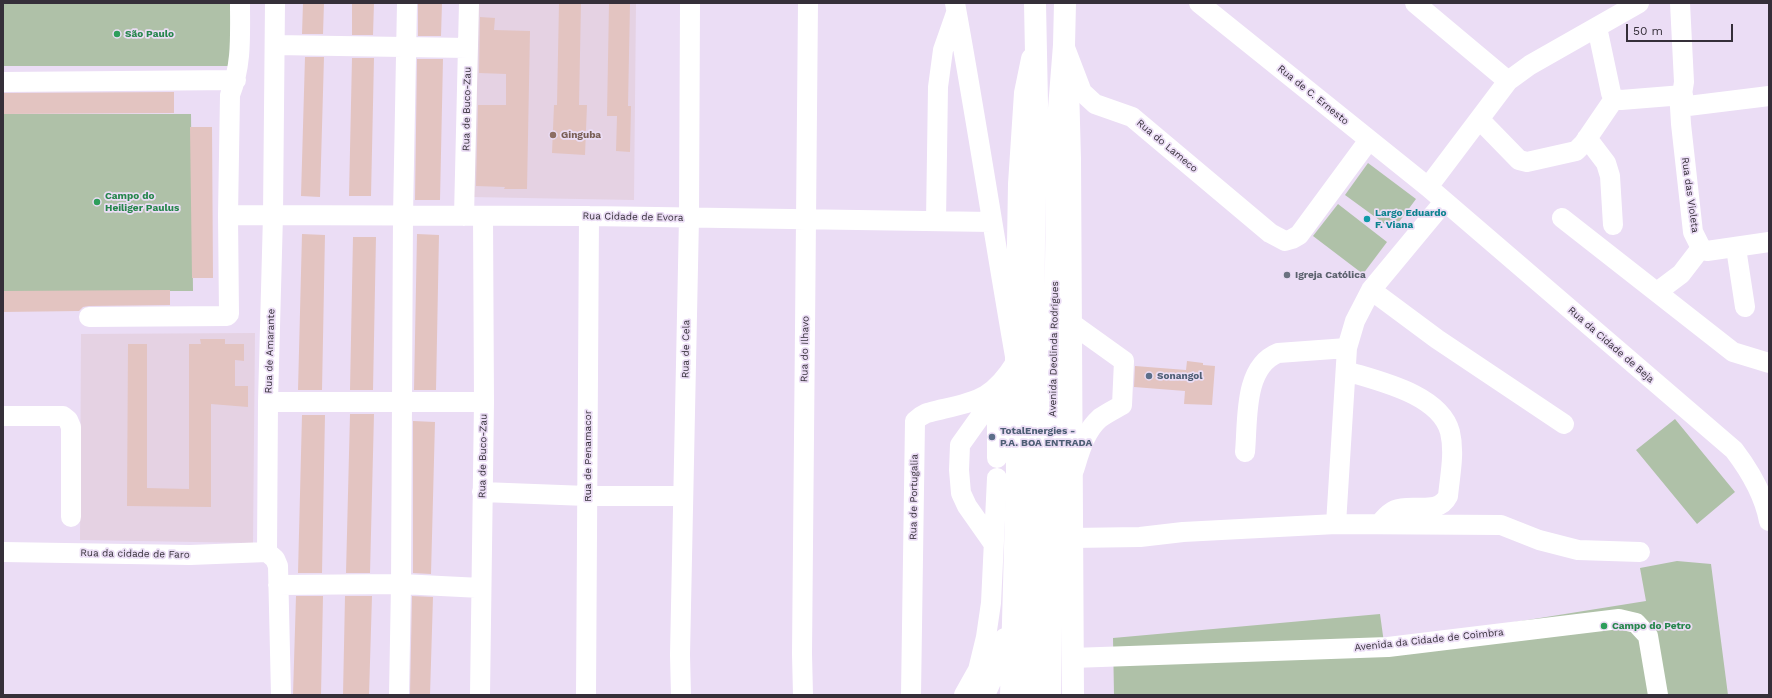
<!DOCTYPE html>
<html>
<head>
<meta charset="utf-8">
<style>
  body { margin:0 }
  #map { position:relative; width:1772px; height:698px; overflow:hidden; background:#ebddf5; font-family:"Work Sans",sans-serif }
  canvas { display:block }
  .frame { position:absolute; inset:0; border:4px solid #352f39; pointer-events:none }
  .scale { position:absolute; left:1626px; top:24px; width:107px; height:18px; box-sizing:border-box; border:2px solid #352f39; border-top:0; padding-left:5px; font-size:12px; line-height:14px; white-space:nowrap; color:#352f39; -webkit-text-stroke:3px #ebddf5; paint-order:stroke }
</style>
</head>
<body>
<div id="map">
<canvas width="1772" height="698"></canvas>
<div class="frame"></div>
<div class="scale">50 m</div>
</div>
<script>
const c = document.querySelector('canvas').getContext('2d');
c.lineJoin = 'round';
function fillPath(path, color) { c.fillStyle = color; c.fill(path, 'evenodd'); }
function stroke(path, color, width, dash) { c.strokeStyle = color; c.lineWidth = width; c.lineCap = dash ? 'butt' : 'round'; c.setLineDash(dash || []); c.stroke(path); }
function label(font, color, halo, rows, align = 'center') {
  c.font = font + ' "Work Sans",sans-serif'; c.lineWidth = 3.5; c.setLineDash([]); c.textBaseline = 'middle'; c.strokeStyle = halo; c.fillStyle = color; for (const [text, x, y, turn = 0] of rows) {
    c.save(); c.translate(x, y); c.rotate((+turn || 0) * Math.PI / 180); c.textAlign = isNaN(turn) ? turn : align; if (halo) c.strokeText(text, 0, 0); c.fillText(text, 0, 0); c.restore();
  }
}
fillPath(new Path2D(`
  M474,3H636L634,200L471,197Z
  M255,333L253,543L80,540L81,334Z`), '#e5d2e3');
fillPath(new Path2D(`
  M3,3H231L232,66H3Z
  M3,114H191L193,291H3Z
  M1368,163L1416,199L1393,230L1345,195Z
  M1338,204L1387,242L1363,274L1313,236Z
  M1675,419L1735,492L1697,524L1636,450Z
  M1677,561L1711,564L1728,695H1114L1113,638L1380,614L1384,643L1646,601L1640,568Z`), '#afc1a8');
fillPath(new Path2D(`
  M303,3H324L323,34H302Z
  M352,3H374L373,35H352Z
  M418,3H442L441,36H418Z
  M559,3H581L579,105H587L585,155L552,153L554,105H557Z
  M609,3H630L628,106H631L630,152L616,151L617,116H607Z
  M480,17L495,18L494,30L530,31L527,189H504L505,187L476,186L478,105H506V74L479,73Z
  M305,57H324L320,197L301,196Z
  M352,58H374L371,196H349Z
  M417,59H443L440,200H415Z
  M174,92V113L3,114V93Z
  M190,127H212L213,278H192Z
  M302,234L325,235L322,390H298Z
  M417,234L439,235L436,390H414Z
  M353,237H376L373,390H350Z
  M170,290V305L89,306L83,307L79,311L3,312V291Z
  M200,339H225V344H244V361L235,360V386H248V407L211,404V507L127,506L128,344H147V488L189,489V344H201Z
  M1187,361L1203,363V365L1215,366L1212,405L1184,404L1185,391L1134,387L1135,366L1186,370Z
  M350,414H374L370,573H346Z
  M302,415H325L322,573H298Z
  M413,421L435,422L431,574L413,573Z
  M296,596H323L321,695H293Z
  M345,596H372L369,695H343Z
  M412,596L433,597L430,695H410Z`), '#e3c4c1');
stroke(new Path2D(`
  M1199,3L1428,187L1734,450C1750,471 1764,495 1769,521
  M1415,3L1508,81
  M1680,3L1684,82L1680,107L1681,124L1693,232L1701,248L1707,251L1769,242
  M1597,27L1611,93L1614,99L1621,100L1683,95
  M275,45L468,48
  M1064,45L1082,92L1095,104L1132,117L1270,233L1285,241L1292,239L1299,235L1369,140
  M3,82L236,80
  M1680,107L1769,96
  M1480,120L1519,160L1527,162L1576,151L1584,143L1614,99
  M1587,138L1606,163L1610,176L1613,225
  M1428,187L1508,81L1530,65L1639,3
  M228,215L589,216L992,222
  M464,216L469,3
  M1562,218L1733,352L1769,363
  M936,221L938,87L943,50L956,13
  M1736,248L1745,307
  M1371,290L1437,339L1564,424
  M1657,292L1681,274L1701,248
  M89,317L227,316L229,314L228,215L230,95C242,64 240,36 240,3
  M1071,323L1124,361L1122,405C1115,409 1107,413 1100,418C1085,431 1080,451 1074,470
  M1346,371C1378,381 1440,394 1450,432C1455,453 1450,475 1448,496C1438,516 1412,503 1395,510C1388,513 1384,519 1379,524
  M268,402H484
  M3,416H63L68,420L71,427V517
  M1245,452C1248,421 1243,367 1278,353L1347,348
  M997,458V389
  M482,492L587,496H683
  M1336,524L1347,348L1355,321L1371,290L1444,202
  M1072,538L1140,537L1183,532L1336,524L1501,525L1539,540L1578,550L1640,552
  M993,543L967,506L961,493L959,470L960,445L997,393
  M3,552L190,555L267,552
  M267,552L268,402L273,215L275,3
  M267,552L275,559L278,566L281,695
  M278,585L401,584L481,588
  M1072,658L1388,647L1619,619L1636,623L1648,636L1658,695
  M399,695L401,584L403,216L407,3
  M480,695L484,402L483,216
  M586,695L589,216
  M681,695L680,655L689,218L690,3
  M803,695L802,654L808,3
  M911,695L915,421C924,412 931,412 943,409C980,401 995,396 1016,362C995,243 977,123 955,3
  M964,695L978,670L986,637L991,603L997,478`), '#fff', 20);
stroke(new Path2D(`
  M1068,86L1070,159L1073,695
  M984,695L996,668L1005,639
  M1011,695L1017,475L1016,362L1019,184L1025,93L1032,59`), '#fff', 22);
stroke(new Path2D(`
  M1031,695L1034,238L1037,104L1035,3
  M1050,695L1058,121L1064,45L1065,3`), '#fff', 22);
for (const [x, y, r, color] of [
  [117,34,4,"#2e9e5b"],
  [553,135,4,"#8d6e63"],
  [97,202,4,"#2e9e5b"],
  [1367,219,4,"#0f9aa8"],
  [1287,275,4,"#6b7280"],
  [1149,376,4,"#5c6f8a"],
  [992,437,4,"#5c6f8a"],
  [1604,626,4,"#2e9e5b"]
]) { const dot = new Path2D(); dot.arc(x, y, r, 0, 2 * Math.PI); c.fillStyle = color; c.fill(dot); stroke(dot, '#ebddf5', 1.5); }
label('bold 10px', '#27864d', '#ebddf5', [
  ["São Paulo",125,34],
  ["Campo do",105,196],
  ["Heiliger Paulus",105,208],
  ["Campo do Petro",1612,626]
], 'left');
label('10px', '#352f39', '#ebddf5', [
  ["Rua de C. Ernesto",1313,95,39],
  ["Rua de Buco-Zau",467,109,-89],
  ["Rua do Lameco",1167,146,40],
  ["Rua das Violeta",1690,195,82],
  ["Rua Cidade de Evora",633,217,1],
  ["Rua da Cidade de Beja",1611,345,41],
  ["Rua de Cela",686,349,-89],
  ["Rua do Ilhavo",805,349,-89],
  ["Avenida Deolinda Rodrigues",1054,349,-89],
  ["Rua de Amarante",270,351,-88],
  ["Rua de Buco-Zau",483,456,-89],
  ["Rua de Penamacor",588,456,-90],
  ["Rua de Portugalia",914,497,-89],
  ["Rua da cidade de Faro",135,554,1],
  ["Avenida da Cidade de Coimbra",1429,640,-6]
]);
label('bold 10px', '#785e54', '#ebddf5', [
  ["Ginguba",561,135]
], 'left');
label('bold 10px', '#0d838f', '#ebddf5', [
  ["Largo Eduardo",1375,213],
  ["F. Viana",1375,225]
], 'left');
label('bold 10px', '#5b616d', '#ebddf5', [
  ["Igreja Católica",1295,275]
], 'left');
label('bold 10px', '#4e5e75', '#ebddf5', [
  ["Sonangol",1157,376],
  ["TotalEnergies -",1000,431],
  ["P.A. BOA ENTRADA",1000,443]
], 'left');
</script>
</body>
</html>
